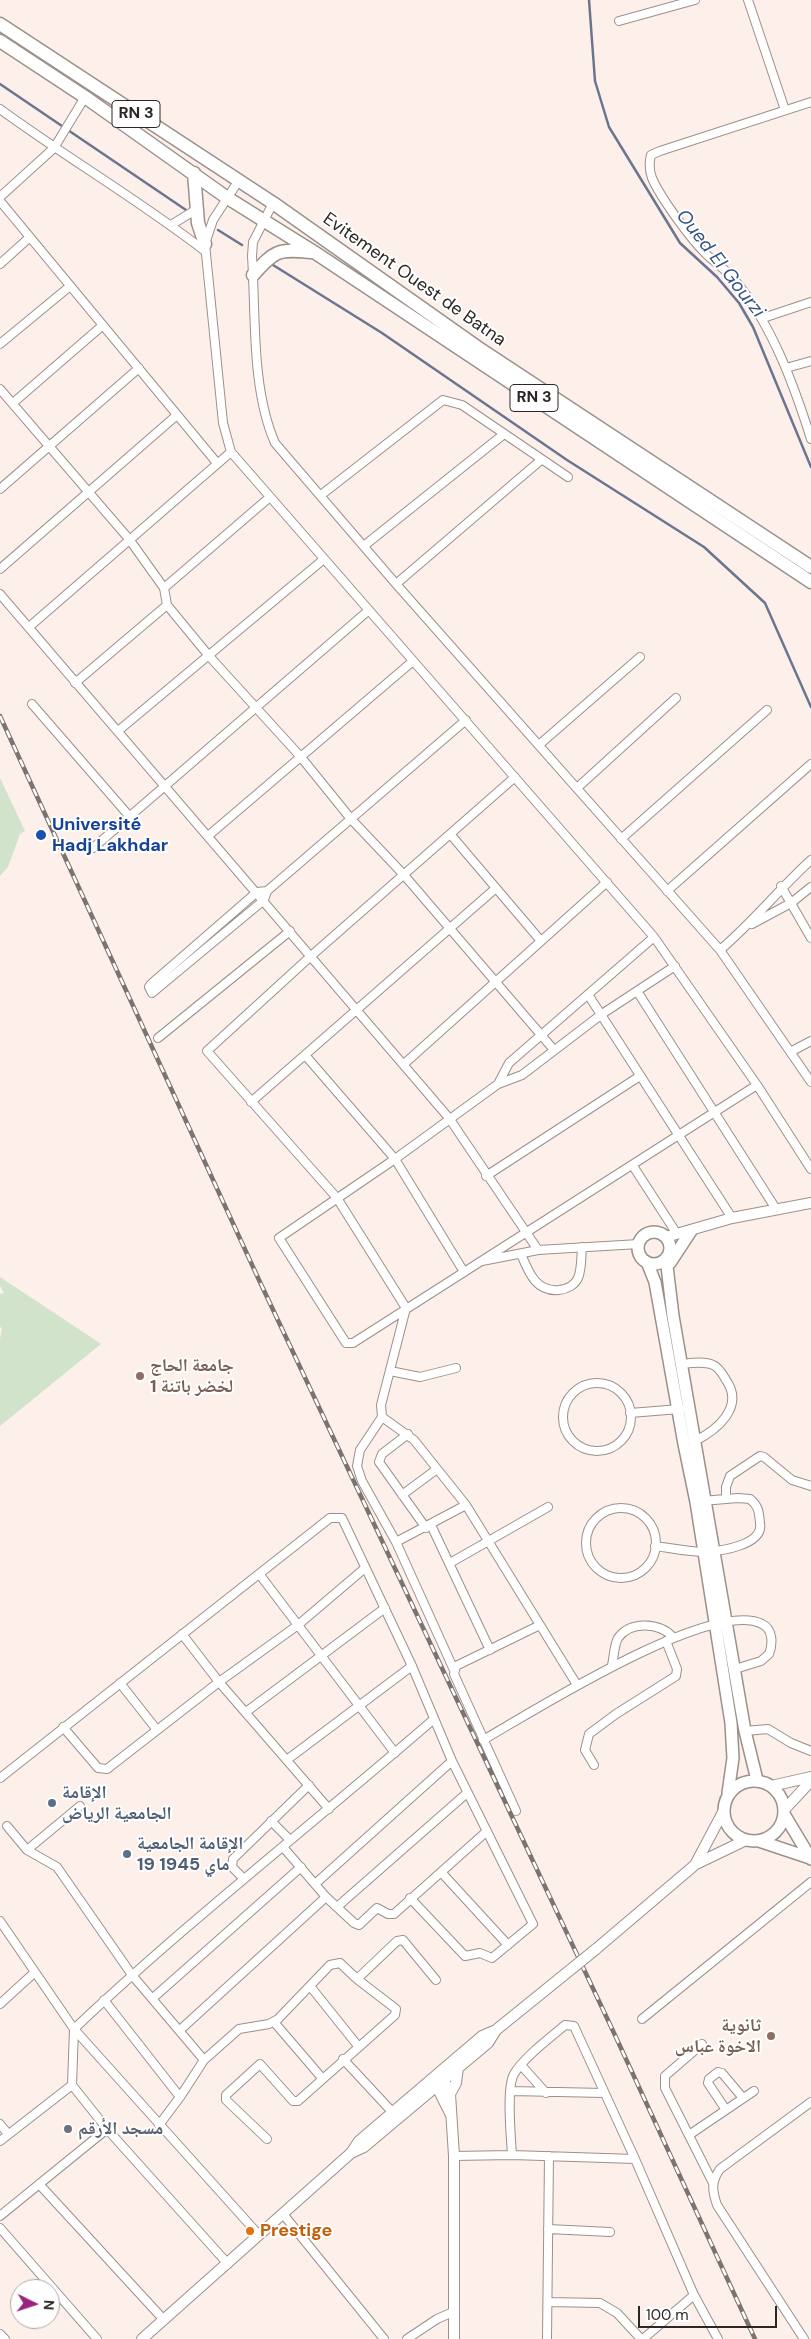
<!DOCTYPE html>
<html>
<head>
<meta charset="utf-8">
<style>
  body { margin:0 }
  #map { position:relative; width:811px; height:2339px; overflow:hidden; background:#fdf0ea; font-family:"DM Sans",sans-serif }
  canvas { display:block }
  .north { position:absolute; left:10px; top:2279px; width:50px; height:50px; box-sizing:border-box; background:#fff; border:1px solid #aba9a8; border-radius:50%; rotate:94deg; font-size:14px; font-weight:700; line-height:20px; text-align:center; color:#2c2725 }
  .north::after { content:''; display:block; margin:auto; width:18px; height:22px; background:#9a2580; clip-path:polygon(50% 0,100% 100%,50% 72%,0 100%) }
  .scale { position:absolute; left:638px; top:2306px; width:139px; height:22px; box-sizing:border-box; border:2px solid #2c2725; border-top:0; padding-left:6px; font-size:15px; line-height:18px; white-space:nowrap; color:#2c2725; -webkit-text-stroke:4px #fff; paint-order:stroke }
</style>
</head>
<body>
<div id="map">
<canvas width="811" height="2339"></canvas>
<div class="north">N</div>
<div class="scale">100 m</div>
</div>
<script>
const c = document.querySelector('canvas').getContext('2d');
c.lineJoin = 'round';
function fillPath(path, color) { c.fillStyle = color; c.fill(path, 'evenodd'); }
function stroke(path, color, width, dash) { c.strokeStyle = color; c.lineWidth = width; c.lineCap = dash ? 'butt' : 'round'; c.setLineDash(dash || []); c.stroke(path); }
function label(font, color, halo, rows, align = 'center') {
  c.font = font + ' "DM Sans","Noto Naskh Arabic",sans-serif'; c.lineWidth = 4; c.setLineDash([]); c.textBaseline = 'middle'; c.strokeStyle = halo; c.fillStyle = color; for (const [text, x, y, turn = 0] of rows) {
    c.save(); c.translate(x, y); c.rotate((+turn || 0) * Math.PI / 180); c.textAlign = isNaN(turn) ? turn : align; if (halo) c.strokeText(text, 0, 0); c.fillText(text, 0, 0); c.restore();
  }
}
fillPath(new Path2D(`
  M0,778L25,831L20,834L8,867L0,876Z
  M0,1277L101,1344L0,1426V1339L2,1328L0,1327V1294L4,1293L0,1286Z`), '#d1e3cb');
stroke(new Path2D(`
  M589,0L595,81L609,127L680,243L717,277L739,303L753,327L811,467
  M0,84L186,210
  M218,230L242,245
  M273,265L382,333L567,460L704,547L765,603L811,707`), '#6a768f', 2.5);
const minor = new Path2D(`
  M748,0L785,110
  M619,21L695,0
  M811,102L660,151L651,155C649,163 649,170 652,178C660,197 690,238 705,253C716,264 729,271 738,284C773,328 794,385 811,439
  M0,109C67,158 139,200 205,251
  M239,180L213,220L205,244L223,423L231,452L654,937L757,1085L811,1169
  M0,197L54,148L85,97
  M0,201L217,463
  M273,203L253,242L252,256C256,315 251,388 275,443L396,584L720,950L811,1082
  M171,225L197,209
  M0,264L30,237
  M763,318L811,302
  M0,344L69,287
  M786,368L811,361
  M0,389L129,539L164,588L167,605L209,656L300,756L351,819L404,875L554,1050
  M13,403L103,325
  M0,489L139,368
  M321,495L443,400L462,405L568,477
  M365,545L504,434
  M0,569L177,415
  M396,584L541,460
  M164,588L270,497
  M0,594L449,1118L538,1250
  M29,627L231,452
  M75,683L167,605
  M32,704L130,817
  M118,731L324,559
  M540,744L640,657
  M515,777L311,956L207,1051L337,1198L406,1308L381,1405L382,1417L414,1440L466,1505L577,1685
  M577,788L676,698
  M451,835L541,941
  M208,836L413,661
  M621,839L767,710
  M93,848L369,610
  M781,886L811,938
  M267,891L257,892L151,984L149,987L152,993L264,900L267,891L466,720
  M667,891L811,764
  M752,924L791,903L811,887
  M720,950C753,922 779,889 811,860
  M675,966L602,1014L522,1075L498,1084L395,1159L279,1238L346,1343H353L757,1085
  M637,991L776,1209
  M589,996L732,1218
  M158,1038L290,931
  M792,1051L811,1041
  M305,1055L395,1159L464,1272
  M404,1064L607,882
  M498,1084L509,1063L654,937
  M251,1102L496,888
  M633,1166L677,1234
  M486,1176L640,1076
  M521,1254C529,1273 536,1292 559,1290C567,1289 575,1285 578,1278C582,1269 581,1256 582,1247
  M482,1261L538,1250L639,1244
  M682,1364C692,1363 704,1361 713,1365C719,1367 723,1375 726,1380C745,1407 717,1430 695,1441
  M390,1371L420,1377L456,1368
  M563 1417a34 34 0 1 1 68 0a34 34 0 1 1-68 0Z
  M630,1413L680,1409
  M382,1417L360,1450L357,1466L362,1481L396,1542L454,1670
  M408,1434L382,1454L379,1462L426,1528
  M402,1495L437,1469
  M726,1498V1487L730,1476L760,1456L764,1457L792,1480L811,1486
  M586 1543a35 35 0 1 1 70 0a35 35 0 1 1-70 0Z
  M431,1525L490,1650
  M396,1542L466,1505
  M655,1546C671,1548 689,1552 705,1552C721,1551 764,1545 760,1523C759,1513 759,1506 750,1499L738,1498L702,1501
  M450,1563L548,1507
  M260,1575L395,1753
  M182,1634L219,1682L329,1809
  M612,1665C614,1657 614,1645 618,1638C631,1620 660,1623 673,1637
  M120,1683L157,1730
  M246,1712L385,1608
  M63,1727L98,1768L107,1769L219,1682L298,1625L365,1568
  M745,1731L768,1729L791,1743L811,1751
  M483,1740C532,1712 712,1598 762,1624C773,1629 773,1644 769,1654L761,1661L735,1669
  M288,1759L412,1666
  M594,1765L585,1750L589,1734L616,1714L676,1676L677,1669L666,1641
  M0,1778L330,1518H342L412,1666L452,1761L533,1924L492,1958L480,1953L465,1956L410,1898
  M516,1811L454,1674L456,1666L540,1625
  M271,1821L290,1840
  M7,1826L27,1850L57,1867L132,1975L204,2060L180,2097L159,2125
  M283,1847L326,1897L354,1923L359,1925L377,1908L388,1914H394L486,1832
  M27,1850L80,1806
  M441,1872L508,1945
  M243,1878L232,1867L233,1859L309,1785
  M315,1884L452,1761
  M337,1907L467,1793
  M0,1921L74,2029L259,2235
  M310,1986L358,2046
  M153,1998L301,1867
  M104,2000L180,2097
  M0,2004L35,1972
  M642,2019L811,1882
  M274,2022L322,2078
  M180,2030L326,1897
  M702,2044L665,2076V2088L713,2183
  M343,2059L396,2116
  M204,2060L239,2029L269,2024L278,2019L330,1965L340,1963L357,1979
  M521,2065L546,2093
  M511,2091L604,2093
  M726,2110L708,2083L709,2079L718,2072L722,2073L743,2098
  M0,2124L8,2134
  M689,2135L754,2091
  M267,2139L226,2100V2095L260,2064L293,2101H298L395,2015L396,2009L357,1979L397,1941L403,1940L436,1980
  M0,2141L72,2085
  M512,2155C511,2137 506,2088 514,2074C524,2057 550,2038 565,2025L574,2026L635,2159L694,2295L718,2339
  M454,2156L512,2155L635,2159
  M39,2184L164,2320
  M283,2214L384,2339
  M0,2216L107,2129
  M0,2228L97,2339
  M548,2229L610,2232
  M228,2264L107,2129L72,2085L74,2029C189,1920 314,1823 434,1719
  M548,2302L600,2303L617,2313L641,2339
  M0,2334L5,2339
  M407,2339L437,2319L455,2311
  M547,2339L549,2156
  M643,2339L694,2295
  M804,2339L717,2205C712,2190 711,2182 720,2169L811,2102`);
const tertiary = new Path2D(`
  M666,1237L732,1218L811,1203
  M771,1786L811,1777
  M784,1810L811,1781
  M696,1863L723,1812
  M596,1949L696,1864L746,1840
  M440,2072L450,2094L454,2156V2339
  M434,2081L451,2115
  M450,2094L456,2083L458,2067
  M351,2153L364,2147L488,2043L496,2030
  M142,2339L351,2153L359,2141L482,2036L496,2030L559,1979`);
const secondary = new Path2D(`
  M638 1248a16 16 0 1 1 32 0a16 16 0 1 1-32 0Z
  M666,1258L673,1316L745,1731L757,1780
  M647,1262L655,1282L684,1444L696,1502L731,1723L733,1758L728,1793
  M670,1263L691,1231
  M724 1811a30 30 0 1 1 60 0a30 30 0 1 1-60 0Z
  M784,1814L811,1859
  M759,1841L810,1858`);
const trunk = new Path2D(`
  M0,24L273,203L477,347L811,567
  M0,41L85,97L226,197L314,252L811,582
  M194,173L198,223L205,244
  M253,275C275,250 278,249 311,252`);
stroke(minor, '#9c908b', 10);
stroke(tertiary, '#9c908b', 12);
stroke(secondary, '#9c908b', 14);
stroke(trunk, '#9c908b', 15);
stroke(minor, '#fff', 8);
stroke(tertiary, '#fff', 10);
stroke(secondary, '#fff', 11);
stroke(trunk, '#fff', 12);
const rail = new Path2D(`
  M0,716L259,1280L614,2033L755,2339`);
stroke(rail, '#7b736f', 4.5);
stroke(rail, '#fff', 2.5, [8]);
const tertiaryBridge = new Path2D(`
  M559,1979L596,1949`);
stroke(tertiaryBridge, '#9c908b', 12, []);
stroke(tertiaryBridge, '#fff', 10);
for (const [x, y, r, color] of [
  [41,835,6,"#1a4fb4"],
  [140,1376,5,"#8d6e63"],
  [52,1803,5,"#5c6f8a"],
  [127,1854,5,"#5c6f8a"],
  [771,2036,5,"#8d6e63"],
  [68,2129,5,"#6b7280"],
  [250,2231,5,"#e8710a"]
]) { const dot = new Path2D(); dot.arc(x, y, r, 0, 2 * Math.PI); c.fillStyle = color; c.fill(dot); stroke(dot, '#fff', 2); }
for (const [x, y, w] of [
  [136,114,48],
  [534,398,48]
]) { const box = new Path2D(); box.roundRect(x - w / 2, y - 13.5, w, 27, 4); c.fillStyle = '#fff'; c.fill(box); stroke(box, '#2c2725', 1); }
label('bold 16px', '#2c2725', null, [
  ["RN 3",136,114],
  ["RN 3",534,398]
]);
label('18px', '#2c2725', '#fff', [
  ["Evitement Ouest de Batna",414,280,35]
]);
label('bold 18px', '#164399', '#fff', [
  ["Université",52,825],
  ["Hadj Lakhdar",52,846]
], 'left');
label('bold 18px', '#785e54', '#fff', [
  ["جامعة الحاج",150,1366],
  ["لخضر باتنة 1",150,1387],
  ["ثانوية",761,2026,"right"],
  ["الاخوة عباس",761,2047,"right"]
], 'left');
label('bold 18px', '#4e5e75', '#fff', [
  ["الإقامة",62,1793],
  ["الجامعية الرياض",62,1814],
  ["الإقامة الجامعية",137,1844],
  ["19 ماي 1945",137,1865]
], 'left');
label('bold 18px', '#5b616d', '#fff', [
  ["مسجد الأرقم",78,2129]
], 'left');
label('bold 18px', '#c56008', '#fff', [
  ["Prestige",260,2231]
], 'left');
label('italic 19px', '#375384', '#fff', [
  ["Oued El Gourzi",720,264,52]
]);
</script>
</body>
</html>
